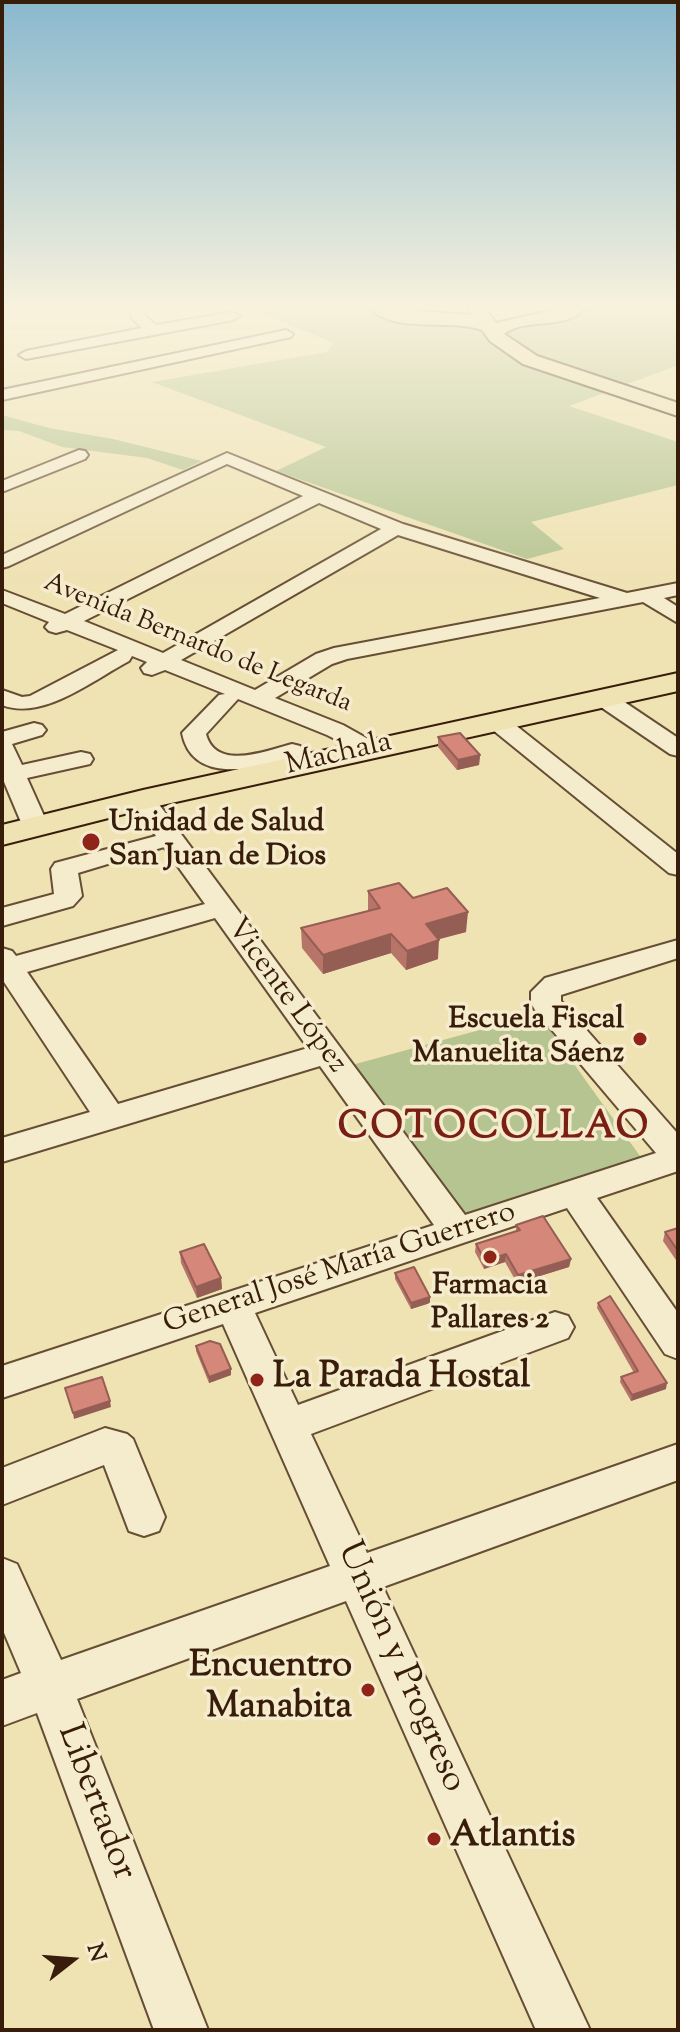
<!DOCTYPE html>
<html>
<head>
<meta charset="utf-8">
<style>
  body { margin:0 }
  #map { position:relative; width:680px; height:2032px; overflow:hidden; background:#efe2b3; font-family:"Sorts Mill Goudy",serif }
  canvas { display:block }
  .frame { position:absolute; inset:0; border:4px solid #381d0a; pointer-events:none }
  .north { position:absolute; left:32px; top:1920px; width:80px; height:80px; -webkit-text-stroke:6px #f5ecce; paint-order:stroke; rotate:73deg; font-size:22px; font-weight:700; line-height:32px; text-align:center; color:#381d0a }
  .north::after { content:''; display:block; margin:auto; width:28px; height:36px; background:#381d0a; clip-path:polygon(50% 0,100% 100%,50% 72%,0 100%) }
</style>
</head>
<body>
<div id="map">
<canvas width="680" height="2032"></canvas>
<div class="frame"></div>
<div class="north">N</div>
</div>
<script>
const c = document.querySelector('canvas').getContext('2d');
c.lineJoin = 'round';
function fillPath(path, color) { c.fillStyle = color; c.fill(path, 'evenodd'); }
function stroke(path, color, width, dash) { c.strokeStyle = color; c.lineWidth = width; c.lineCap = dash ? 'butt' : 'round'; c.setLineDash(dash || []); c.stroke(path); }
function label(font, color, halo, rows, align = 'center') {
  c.font = font + ' "Sorts Mill Goudy",serif'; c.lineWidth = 7; c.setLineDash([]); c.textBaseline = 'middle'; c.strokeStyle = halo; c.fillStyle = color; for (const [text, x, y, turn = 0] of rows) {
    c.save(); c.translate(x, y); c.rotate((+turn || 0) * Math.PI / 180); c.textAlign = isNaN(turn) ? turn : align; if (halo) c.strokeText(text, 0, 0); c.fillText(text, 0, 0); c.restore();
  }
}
fillPath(new Path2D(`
  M244,307H360L387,319L531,324L578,316L586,307L678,309V365L569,406L678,442V485L531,522L564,549L527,559L276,471L326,447L152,382L327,352L334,343Z
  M2,415L49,428L113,439L202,461L183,470L147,458L62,447L19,431L2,430Z
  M538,1014L645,1163L458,1216L352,1065Z`), '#b5c490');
const minor = new Path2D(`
  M130,307H144L145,316L156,325L233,312L240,316L233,320L26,359L19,355L26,351L142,328L131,317Z
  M286,330L293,334L291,337L2,400V390Z
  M79,450L85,451L88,455L85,459L2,492V481Z
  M227,453L403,524L627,593L678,583V595L664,598L678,607V623L643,602L347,659L332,664L275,698L343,725L377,744L381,749L377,754L369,756L327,735L238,699L206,734C216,772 268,750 292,744L300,746L304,751L300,756C265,766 193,789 182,733L219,695L225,694L165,670L152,675L144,673L141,668L147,662L132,656L129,661C93,680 43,721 2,705V690L22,697L30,696L118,650L67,630L56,633L49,631L45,627L49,622L2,603V590L65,614L303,496L227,464L9,566L2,568V555ZM319,503L381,529L163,653L84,621ZM398,535L600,598L334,648L316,654L255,690L181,660Z
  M603,691L611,693L678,738V756L670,754L595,703L592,698L595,693Z
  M496,714L504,716L678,854V875L669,873L488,726L484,721L488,716Z
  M34,723L42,725L46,730L42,735L12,744L22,765L81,752L90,754L93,759L90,764L27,778L49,827L45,832H27L23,827L2,777V732Z
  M143,792L152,795L465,1215L656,1153L535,1010L531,1003V992L545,978L678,940V958L561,995V1001L678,1134V1171L597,1198L678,1313V1359L665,1354L567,1208L255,1313L298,1405L555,1312L568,1316L574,1327L568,1338L311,1434L367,1553L678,1444V1480L383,1587L590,2030H536L346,1601L77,1699L208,2030H154L37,1713L2,1726V1680L21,1673L2,1628V1558L17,1564L61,1660L330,1566L223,1324L2,1398V1366L434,1225L320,1066L2,1162V1138L90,1112L2,979V948L12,951L16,956L205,904L164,847L78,873L82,896L73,906L2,926V908L54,894L51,869L55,863L156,836L130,800L134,795ZM215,918L308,1048L118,1104L27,972Z
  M105,1428L127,1434L133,1439L165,1517L159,1531L144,1536L129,1531L104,1465L2,1505V1468Z`);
const major = new Path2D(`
  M368,307L472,315L466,307H484L496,323L565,307H586C565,332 528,316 504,334L537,356L678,403V416L523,364L490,341L482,330C449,318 395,335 368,307Z
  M678,673V691L144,809L2,845V825L143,790Z`);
stroke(minor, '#664e34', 4);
stroke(major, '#381d0a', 4);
fillPath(minor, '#f5ecce');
fillPath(major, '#efe2b3');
fillPath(new Path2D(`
  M438,737L480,755L479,765L457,770L438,747Z
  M368,891L413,898L466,932L438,939V959L406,970L391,953L323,974L302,948L301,928L368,911Z
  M516,1225L571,1259L569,1267L517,1283L505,1262L484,1269L475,1252L476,1244L516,1231Z
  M678,1228V1263L663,1241L665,1232Z
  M180,1252L221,1278L222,1289L197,1298L181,1263Z
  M395,1273L430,1303L411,1309L395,1279Z
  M598,1303L666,1389L631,1401L620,1382L621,1377L634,1373L597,1308Z
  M196,1346L231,1375L209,1383L196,1351Z`), '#b77468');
fillPath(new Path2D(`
  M480,755L479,765L457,770L458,760Z
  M468,912L466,932L425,943L426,924Z
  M391,934V953L323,974V955Z
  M439,940L438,959L406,970L407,951Z
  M506,1254L505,1262L484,1269L485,1261Z
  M571,1259L569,1267L517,1283L518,1275Z
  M221,1278L222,1289L197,1298L196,1287Z
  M430,1297V1303L411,1309V1303Z
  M231,1369V1375L209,1383V1377Z
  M667,1383L666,1389L631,1401L632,1395Z
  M110,1401L111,1407L74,1419L73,1413Z`), '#955e55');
const building = new Path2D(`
  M460,733L480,755L458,760L438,737Z
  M399,883L413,898L447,888L468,912L426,924L439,940L407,951L391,934L323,955L301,928L380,908L368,891Z
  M543,1216L571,1259L518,1275L506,1254L485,1261L476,1244L520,1230L516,1225Z
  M678,1228V1251L665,1232Z
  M204,1244L221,1278L196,1287L180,1252Z
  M414,1267L430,1297L411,1303L395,1273Z
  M610,1296L667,1383L632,1395L621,1377L638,1371L598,1303Z
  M210,1341L220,1344L231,1369L209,1377L196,1346Z
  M102,1377L110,1401L73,1413L65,1388Z`);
fillPath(building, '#d58779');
stroke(building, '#955e55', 2);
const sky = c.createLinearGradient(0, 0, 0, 591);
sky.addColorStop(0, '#89b8ce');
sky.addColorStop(0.52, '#f8f2dd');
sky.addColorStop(1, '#f8f2dd00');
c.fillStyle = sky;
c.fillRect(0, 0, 680, 591);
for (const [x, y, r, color] of [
  [91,842,10,"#8f2418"],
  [640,1039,8,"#8f2418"],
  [490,1257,8,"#8f2418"],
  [257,1380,8,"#8f2418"],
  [368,1690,8,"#8f2418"],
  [434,1839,8,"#8f2418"]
]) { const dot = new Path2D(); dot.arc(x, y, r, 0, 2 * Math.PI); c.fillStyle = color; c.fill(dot); stroke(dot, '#f5ecce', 3); }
label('26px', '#381d0a', '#f5ecce', [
  ["Avenida Bernardo de Legarda",197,645,22]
]);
label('30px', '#381d0a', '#f5ecce', [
  ["Machala",339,756,-13],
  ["Vicente López",285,997,54],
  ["General José María Guerrero",340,1270,-18]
]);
label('bold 30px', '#381d0a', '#f5ecce', [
  ["Unidad de Salud",109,825],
  ["San Juan de Dios",109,859],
  ["Escuela Fiscal",624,1022,"right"],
  ["Manuelita Sáenz",624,1056,"right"],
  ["Farmacia",490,1288,"center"],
  ["Pallares 2",490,1322,"center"]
], 'left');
label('bold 36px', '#381d0a', '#f5ecce', [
  ["La Parada Hostal",273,1380],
  ["Encuentro",352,1669,"right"],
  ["Manabita",352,1710,"right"],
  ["Atlantis",450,1839]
], 'left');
label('36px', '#381d0a', '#f5ecce', [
  ["Unión y Progreso",399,1668,66],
  ["Libertador",94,1803,69]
]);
c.letterSpacing = '2px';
label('bold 38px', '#7a1f14', '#f5ecce', [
  ["COTOCOLLAO",494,1131]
]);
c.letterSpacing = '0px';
</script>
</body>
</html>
